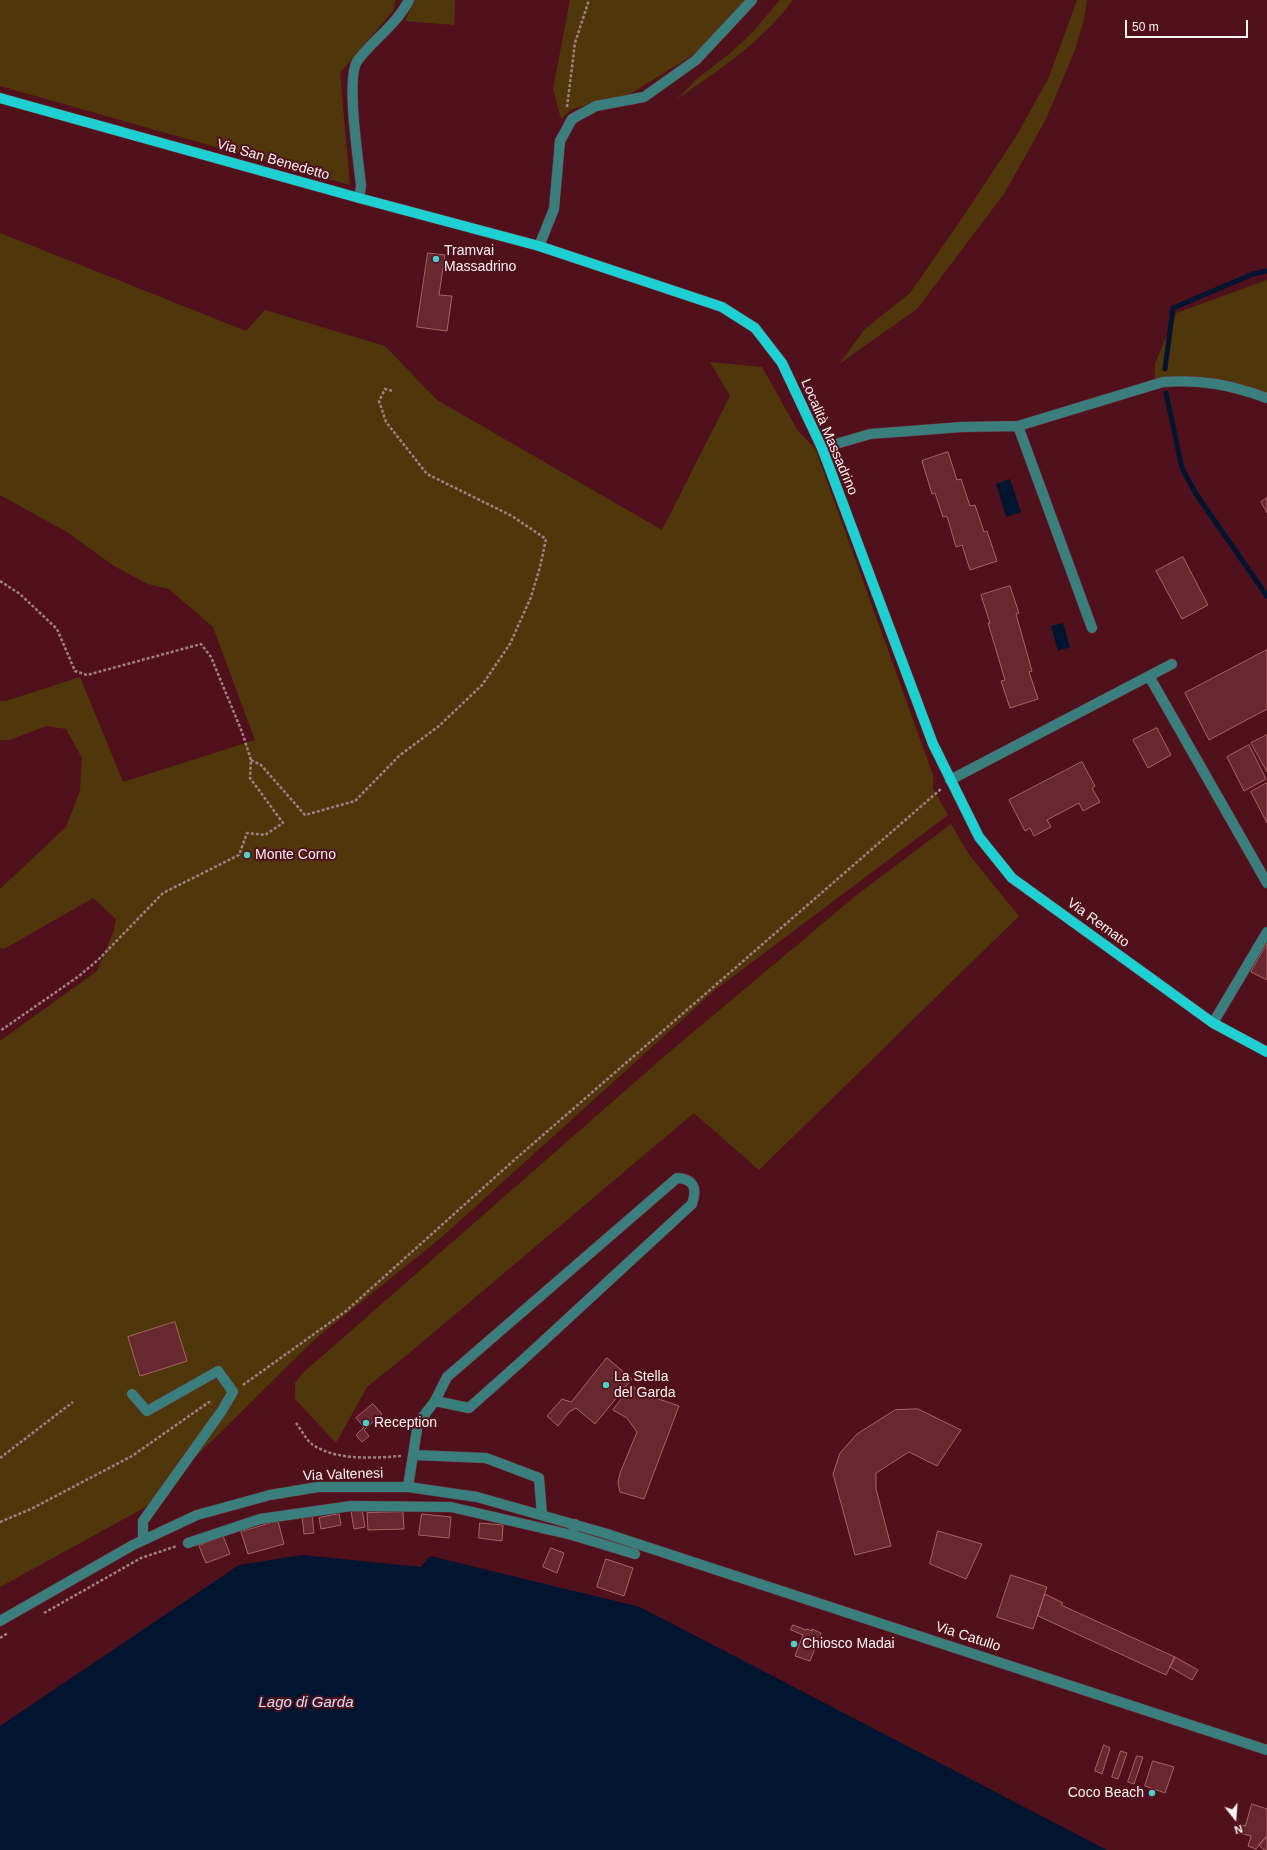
<!DOCTYPE html>
<html>
<head>
<meta charset="utf-8">
<style>
  body { margin:0 }
  #map { position:relative; width:1267px; height:1850px; overflow:hidden; background:#50111c; font-family:Arial,sans-serif }
  canvas { display:block }
  .north { position:absolute; left:1215px; top:1798px; width:40px; height:40px; -webkit-text-stroke:3px #50111c; paint-order:stroke; rotate:163deg; font-size:11px; font-weight:700; line-height:16px; text-align:center; color:#fbf2f3 }
  .north::after { content:''; display:block; margin:auto; width:14px; height:18px; background:#fbf2f3; clip-path:polygon(50% 0,100% 100%,50% 72%,0 100%) }
  .scale { position:absolute; left:1125px; top:20px; width:123px; height:18px; box-sizing:border-box; border:2px solid #fbf2f3; border-top:0; padding-left:5px; font-size:12px; line-height:14px; white-space:nowrap; color:#fbf2f3; -webkit-text-stroke:3px #50111c; paint-order:stroke }
</style>
</head>
<body>
<div id="map">
<canvas width="1267" height="1850"></canvas>
<div class="north">N</div>
<div class="scale">50 m</div>
</div>
<script>
const c = document.querySelector('canvas').getContext('2d');
c.lineJoin = 'round';
function fillPath(path, color) { c.fillStyle = color; c.fill(path, 'evenodd'); }
function stroke(path, color, width, dash) { c.strokeStyle = color; c.lineWidth = width; c.lineCap = dash ? 'butt' : 'round'; c.setLineDash(dash || []); c.stroke(path); }
function label(font, color, halo, rows, align = 'center') {
  c.font = font + ' Arial,sans-serif'; c.lineWidth = 4; c.setLineDash([]); c.textBaseline = 'middle'; c.strokeStyle = halo; c.fillStyle = color; for (const [text, x, y, turn = 0] of rows) {
    c.save(); c.translate(x, y); c.rotate((+turn || 0) * Math.PI / 180); c.textAlign = isNaN(turn) ? turn : align; if (halo) c.strokeText(text, 0, 0); c.fillText(text, 0, 0); c.restore();
  }
}
fillPath(new Path2D(`
  M0,0H396L393,11L340,73L350,185L0,86Z
  M414,0H455L454,25L405,21Z
  M570,0H746L699,51L672,68L630,94L572,109L561,119L553,89Z
  M780,0H793C760,44 720,69 676,100L698,78L729,54L752,33Z
  M1077,0H1087L1084,19L1075,50L1046,119L1004,194L917,309L839,364L865,329L910,293L965,214L1017,135L1049,77Z
  M0,233L246,331L265,310L385,346L437,400L662,530L730,396L710,362L762,367L798,431L815,448L933,775V789L948,815L715,990L443,1236L313,1341L144,1508L0,1587V1041L97,971L113,933L116,919L93,898L4,949L0,948V889L66,827L80,791L82,758L66,729L46,726L10,740H0V701H6L80,677L123,782L255,740L213,627L169,589L148,584L114,566L67,532L0,495Z
  M1267,280V395L1243,386L1155,382V364L1176,313Z
  M951,824L970,856L1019,916L759,1170L694,1113L408,1354L367,1387L336,1443L295,1399V1383L304,1372L667,1054L858,894Z`), '#50370b');
fillPath(new Path2D(`
  M1010,479L1021,512L1006,517L996,484Z
  M1063,623L1070,647L1058,651L1051,626Z
  M302,1555L421,1567L430,1556L640,1607L1107,1850H0V1726L239,1565Z`), '#021530');
stroke(new Path2D(`
  M1165,369L1173,308L1253,274L1267,271
  M1166,393L1182,468L1196,494L1267,596`), '#021530', 5);
const building = new Path2D(`
  M428,253L445,255L439,295L452,296L447,331L417,327Z
  M948,452L957,480L961,479L970,506L975,505L984,532L987,531L997,561L970,570L962,545L956,547L947,516L943,517L935,493L932,494L922,461Z
  M1267,498V513L1261,502Z
  M1183,557L1208,605L1182,619L1156,571Z
  M1010,586L1019,613L1016,614L1032,671L1029,672L1038,699L1010,708L1001,681L1005,680L988,623H990L981,595Z
  M1267,650V709L1209,740L1185,693Z
  M1157,728L1171,755L1148,768L1133,740Z
  M1267,735V772L1251,743Z
  M1249,745L1266,779L1244,791L1227,757Z
  M1082,762L1095,786L1092,788L1100,802L1083,811L1079,803L1047,820L1051,827L1034,836L1030,828L1025,831L1009,800Z
  M1267,783V823L1251,792Z
  M1267,944V980L1251,972Z
  M175,1322L187,1361L140,1376L128,1337Z
  M607,1358L632,1379L595,1424L576,1408L569,1412L558,1426L547,1416L562,1399L571,1402Z
  M632,1386L647,1395L679,1406L644,1499L620,1492L618,1483L620,1473L637,1432L627,1418L613,1410Z
  M373,1404L382,1414L364,1430L369,1436L362,1442L356,1435L364,1427L356,1418Z
  M918,1409L961,1430L937,1466L909,1452L876,1473V1489L891,1546L855,1555L833,1474L840,1453L857,1434L895,1410Z
  M362,1509L365,1527L354,1529L351,1511Z
  M403,1512L404,1529L368,1530L367,1513Z
  M339,1514L341,1525L321,1529L319,1518Z
  M422,1514L451,1517L449,1538L419,1535Z
  M312,1515L314,1533L304,1534L302,1516Z
  M278,1521L284,1544L248,1554L241,1532Z
  M480,1523L503,1525L502,1541L479,1538Z
  M938,1531L982,1544L966,1579L930,1564Z
  M223,1536L230,1554L206,1563L199,1546Z
  M551,1548L564,1553L557,1573L543,1567Z
  M606,1559L633,1568L624,1596L597,1587Z
  M1011,1575L1047,1587L1033,1629L997,1617Z
  M1045,1594L1063,1603L1061,1605L1175,1657L1166,1675L1038,1616Z
  M793,1625L806,1630L807,1629L812,1631V1629L821,1633L810,1661L795,1656L803,1635L791,1630Z
  M1175,1657L1198,1670L1192,1680L1170,1667Z
  M1104,1745L1110,1748L1102,1774L1095,1771Z
  M1121,1751L1127,1753L1118,1779L1112,1777Z
  M1137,1756L1143,1757L1134,1784L1128,1782Z
  M1153,1761L1174,1767L1165,1793L1145,1786Z
  M1252,1804L1267,1809V1836L1256,1849L1248,1846L1251,1836L1236,1832L1238,1824L1245,1826Z
  M1267,1836V1850H1264L1259,1845Z`);
fillPath(building, '#68282f');
stroke(building, '#a96267', 1);
const minor = new Path2D(`
  M359,198L361,186C359,163 345,76 358,60C374,39 397,24 409,0
  M539,246L554,209L560,141L572,119L596,106L644,97L696,60L752,0
  M1018,426L1092,628
  M822,448L870,434L962,427L1018,426L1163,382C1202,379 1231,385 1267,398
  M1149,676L1267,883
  M950,780L1172,664
  M1213,1023L1267,932
  M132,1394L147,1411L218,1371L233,1392L221,1412L143,1521V1540
  M414,1455L486,1458L539,1478L542,1515
  M408,1487L418,1423L435,1401L447,1377L677,1178C695,1179 697,1189 692,1204L524,1359L469,1408L435,1401
  M572,1535L635,1554
  M188,1543L260,1519L351,1506L451,1507L572,1535L575,1524
  M0,1621L133,1545L197,1515L270,1495L318,1487H408L477,1497L604,1533L1267,1750`);
const major = new Path2D(`
  M0,98L359,198L539,246L722,307L755,328L782,363L822,448L933,744L979,837L1012,878L1213,1023L1267,1052`);
stroke(minor, '#68303a', 11);
stroke(major, '#68303a', 11);
stroke(new Path2D(`
  M567,107L575,43L589,0
  M0,581L20,594L57,629L75,671L87,675L201,644L211,657L242,732L251,760L250,778L283,823L265,835L247,833L239,855L163,893L99,959L79,976L0,1031
  M251,760L261,765L305,815L355,801L399,756L439,726L482,685L510,644L531,597L540,567L546,539L512,516L427,474L386,422L379,401L385,389L393,391
  M243,1385L346,1311L512,1162L941,789
  M296,1423C301,1429 306,1440 313,1445C338,1461 373,1458 401,1456
  M0,1458L73,1402
  M0,1522L31,1509L132,1456L209,1402L212,1404
  M44,1613L141,1558L177,1546
  M0,1638L8,1633`), '#a37e84', 2.5, [3, 2]);
stroke(minor, '#3b7e7e', 10);
stroke(major, '#1fd0d2', 10);
for (const [x, y, r, color] of [
  [436,259,4,"#52cdce"],
  [247,855,4,"#52cdce"],
  [606,1385,4,"#52cdce"],
  [366,1423,4,"#52cdce"],
  [794,1644,4,"#52cdce"],
  [1152,1793,4,"#52cdce"]
]) { const dot = new Path2D(); dot.arc(x, y, r, 0, 2 * Math.PI); c.fillStyle = color; c.fill(dot); stroke(dot, '#50111c', 1.5); }
label('14px', '#fbf2f3', '#50111c', [
  ["Via San Benedetto",273,160,16],
  ["Località Massadrino",829,437,67],
  ["Via Remato",1098,923,36],
  ["Via Valtenesi",343,1475,-2],
  ["Via Catullo",968,1637,18]
]);
label('14px', '#fbf2f3', '#50111c', [
  ["Tramvai",444,251],
  ["Massadrino",444,267],
  ["Monte Corno",255,855],
  ["La Stella",614,1377],
  ["del Garda",614,1393],
  ["Reception",374,1423],
  ["Chiosco Madai",802,1644],
  ["Coco Beach",1144,1793,"right"]
], 'left');
label('italic 15px', '#cfe0f6', '#50111c', [
  ["Lago di Garda",306,1703]
]);
</script>
</body>
</html>
